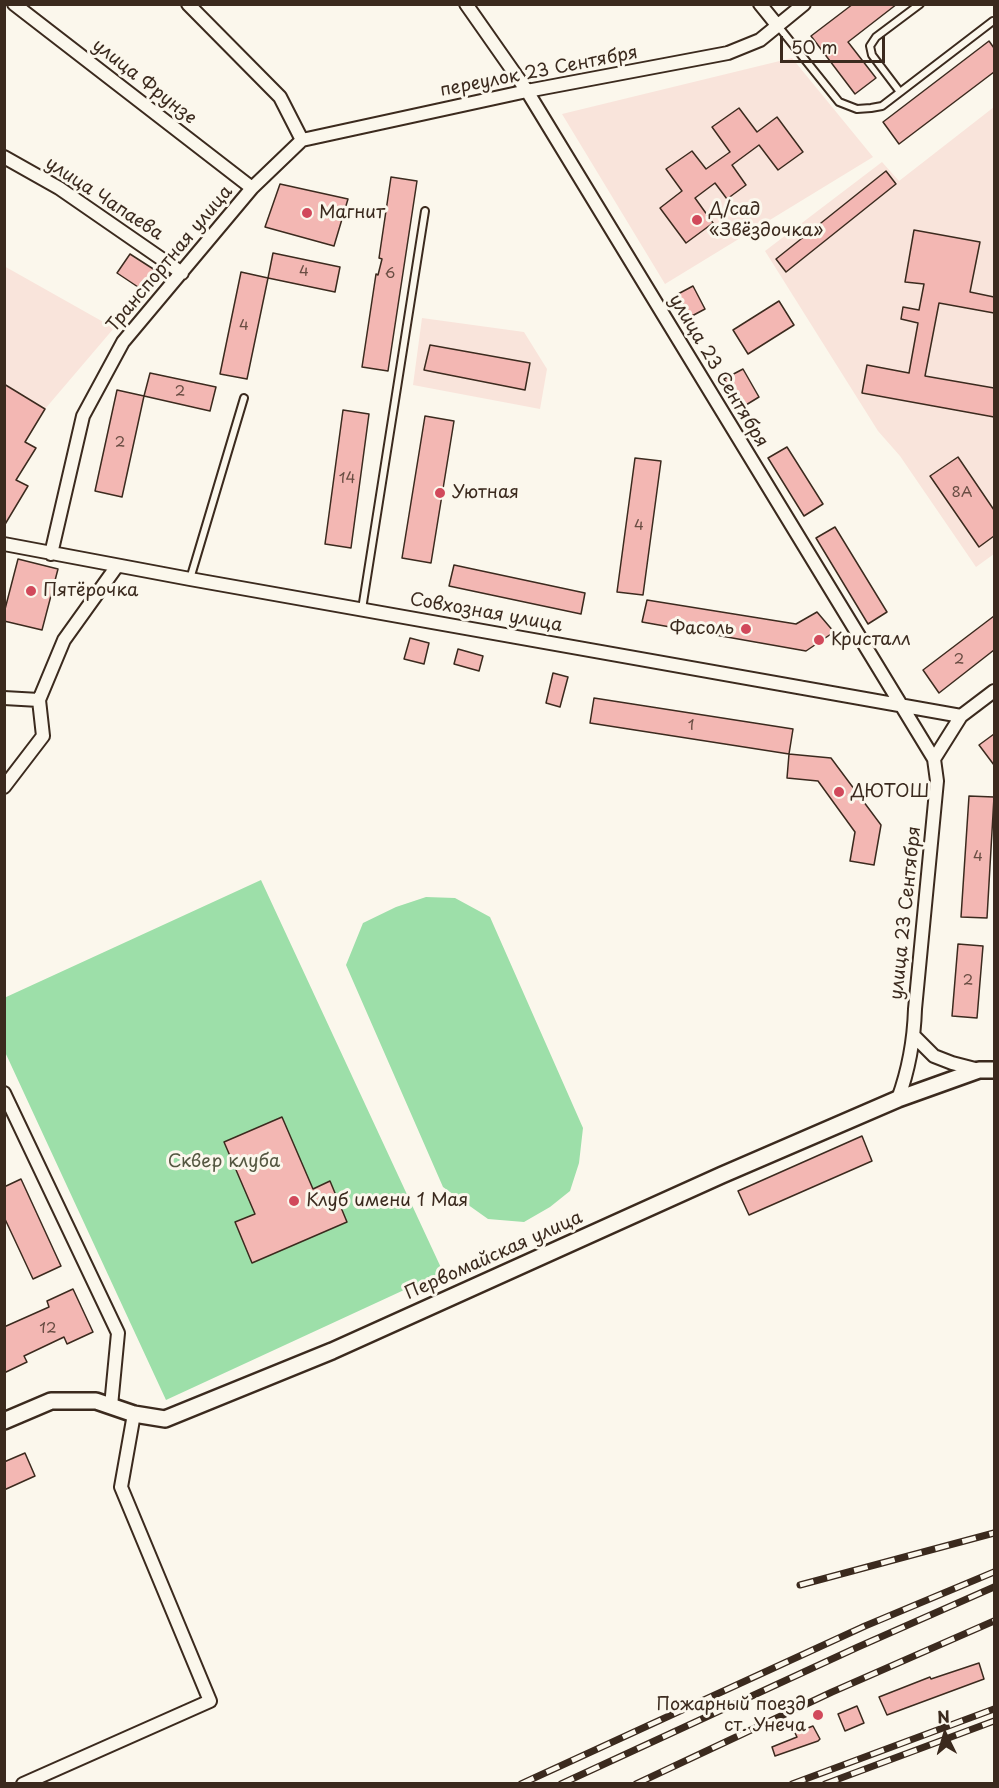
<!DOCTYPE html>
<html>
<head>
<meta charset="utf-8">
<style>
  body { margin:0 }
  #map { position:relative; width:999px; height:1788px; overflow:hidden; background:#fbf7ec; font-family:"Playpen Sans",sans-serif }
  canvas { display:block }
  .frame { position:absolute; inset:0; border:6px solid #3b2a1e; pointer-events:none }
  .north { position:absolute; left:915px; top:1704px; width:60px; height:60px; -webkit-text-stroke:4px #fbf7ec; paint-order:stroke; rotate:355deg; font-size:16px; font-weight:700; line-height:24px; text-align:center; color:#3b2a1e }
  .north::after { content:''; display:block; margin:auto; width:21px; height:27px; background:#3b2a1e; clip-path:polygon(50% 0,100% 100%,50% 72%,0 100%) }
  .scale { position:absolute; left:780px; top:36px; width:105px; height:27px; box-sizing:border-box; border:3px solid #3b2a1e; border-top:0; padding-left:8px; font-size:18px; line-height:21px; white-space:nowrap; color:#3b2a1e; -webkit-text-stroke:4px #fbf7ec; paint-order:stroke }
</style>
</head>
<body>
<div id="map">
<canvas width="999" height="1788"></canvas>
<div class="frame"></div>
<div class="north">N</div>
<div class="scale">50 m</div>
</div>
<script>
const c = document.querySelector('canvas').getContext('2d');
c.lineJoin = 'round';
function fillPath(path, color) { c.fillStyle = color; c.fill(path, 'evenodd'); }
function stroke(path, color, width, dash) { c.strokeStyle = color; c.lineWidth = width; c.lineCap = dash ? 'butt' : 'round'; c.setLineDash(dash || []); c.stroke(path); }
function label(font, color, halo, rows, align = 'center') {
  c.font = font + ' "Playpen Sans",sans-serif'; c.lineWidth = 6; c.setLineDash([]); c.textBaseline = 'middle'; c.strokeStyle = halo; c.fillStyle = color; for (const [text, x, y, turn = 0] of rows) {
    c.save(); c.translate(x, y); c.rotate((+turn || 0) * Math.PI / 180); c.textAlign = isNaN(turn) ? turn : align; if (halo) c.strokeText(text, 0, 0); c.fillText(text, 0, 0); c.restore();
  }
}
fillPath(new Path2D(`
  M792,58L873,157L665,284L562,114Z
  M994,107V554L976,567L900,456L878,431L765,251L882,162L899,181Z
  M4,266L114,328L45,409L5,384Z
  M422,318L524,332L547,369L540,409L413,385Z`), '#f9e4db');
fillPath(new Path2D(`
  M261,880L443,1272L166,1400L5,1052L4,998Z
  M426,897L455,898L490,917L583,1128L579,1163L570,1191L550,1207L524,1222L488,1219L443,1187L346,965L363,923L396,907Z`), '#9ddfa9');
const building = new Path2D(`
  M853,4H897L848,42L876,78L855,94L811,36Z
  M989,41L994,48V72L899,144L883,122Z
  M739,108L757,132L777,117L803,152L778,170L759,145L732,165L746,185L727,199L715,183L695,198L713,223L686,243L660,208L682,191L666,169L692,151L706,169L730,152L712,127Z
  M886,171L896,184L786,272L776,259Z
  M391,177L417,181L388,371L362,367L376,274L378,275L382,259L379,258Z
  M280,184L348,199L334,246L265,227Z
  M914,230L980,242L970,292L994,297V313L939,303L925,376L994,388V417L862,393L867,365L909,373L918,323L901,319L903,307L919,310L924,284L905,282Z
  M273,253L340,267L335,292L268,278Z
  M130,254L158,272L144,291L117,273Z
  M241,272L268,278L247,379L220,374Z
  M693,286L705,309L690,317L678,294Z
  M779,301L794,325L748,354L733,330Z
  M430,345L530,363L525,390L424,370Z
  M743,369L759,397L741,408L724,379Z
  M150,373L216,387L210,411L144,396Z
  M4,384L45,409L25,442L36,448L16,480L28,486L4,526Z
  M117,390L144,396L122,497L95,491Z
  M343,410L369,414L351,548L325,544Z
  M425,416L454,421L431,563L402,558Z
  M787,447L823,504L804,516L768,458Z
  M958,457L994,510V536L979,547L930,476Z
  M635,458L661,461L643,595L617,592Z
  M835,527L887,612L868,624L816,538Z
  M18,559L58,569L42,630L4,621V613Z
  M454,565L585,593L581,614L449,586Z
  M647,600L796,624L817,612L834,632L806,651L642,622Z
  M994,616V650L939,693L923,670Z
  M410,638L429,643L424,664L404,659Z
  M458,649L483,656L479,671L454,664Z
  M553,673L568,677L560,707L546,703Z
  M594,698L793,729L789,754L590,723Z
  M994,734V765L979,745Z
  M789,754L831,758L881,825L874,865L850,861L855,832L818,781L787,778Z
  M969,796L994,797L987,918L961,917Z
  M958,944L983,946L977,1018L952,1016Z
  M282,1117L313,1189L330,1181L347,1222L252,1263L235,1222L255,1214L224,1142Z
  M862,1136L872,1161L749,1215L738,1191Z
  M21,1179L61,1266L33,1279L4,1217V1187Z
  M73,1289L93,1332L67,1344L64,1337L24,1356L27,1362L4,1373V1327L49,1307L47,1301Z
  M25,1453L35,1476L4,1490V1462Z
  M979,1663L984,1679L887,1715L879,1697L930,1677L931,1679Z
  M857,1706L864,1723L845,1731L838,1714Z
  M813,1726L820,1739L818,1741L775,1756L772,1747L797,1737L795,1733Z`);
fillPath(building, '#f3b7b3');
stroke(building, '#3b2a1e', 1.5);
const service = new Path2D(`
  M778,26L839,102L857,109L871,108L882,106L993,21
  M900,92L872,55L870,46L876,37L920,4
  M190,579L244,398
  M362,609L425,211`);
const minor = new Path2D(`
  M14,4L252,188
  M188,4L280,97L302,140
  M466,4L527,91L934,759L937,781L915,1009C914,1041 909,1069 898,1099
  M760,4L777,25
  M302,140L527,91L728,53L760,40L804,4
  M4,157L59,188L182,273
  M4,544L190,579L961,716
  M51,554L83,416L123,342L252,188L302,140
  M4,698L39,700
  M934,759L961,716L994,691
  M4,787L43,736L39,700L64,640L117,566
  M914,1036L934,1056L952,1063L979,1070
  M4,1093L118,1333L111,1406
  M23,1784L210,1701L121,1487L134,1414`);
const tertiary = new Path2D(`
  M4,1421L51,1401H96L134,1414L165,1419L332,1351L722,1175L898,1099L979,1070H994`);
stroke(service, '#3b2a1e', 10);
stroke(minor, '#3b2a1e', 16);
stroke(tertiary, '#3b2a1e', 20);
stroke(service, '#fbf7ec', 6);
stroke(minor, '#fbf7ec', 12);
stroke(tertiary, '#fbf7ec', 15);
const rail = new Path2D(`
  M800,1585L994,1533
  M521,1784L865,1626L994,1572
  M561,1784L858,1647L994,1587
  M636,1784L832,1692L994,1621
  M792,1784L994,1709
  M825,1784L994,1721`);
stroke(rail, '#3b2a1e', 7);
stroke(rail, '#fbf7ec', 4.5, [14]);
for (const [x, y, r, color] of [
  [307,213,6,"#d1495b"],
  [697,220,6,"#d1495b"],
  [440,493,6,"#d1495b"],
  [31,591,6,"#d1495b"],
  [746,629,6,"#d1495b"],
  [819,640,6,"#d1495b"],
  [839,792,6,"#d1495b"],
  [294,1201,6,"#d1495b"],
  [818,1715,6,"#d1495b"]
]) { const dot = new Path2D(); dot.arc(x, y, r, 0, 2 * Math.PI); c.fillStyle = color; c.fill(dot); stroke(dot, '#fbf7ec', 2); }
label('15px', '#694d43', null, [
  ["4",304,272],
  ["6",390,274],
  ["4",244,326],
  ["2",180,392],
  ["2",120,443],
  ["14",347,479],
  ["8А",962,493],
  ["4",639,526],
  ["2",959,660],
  ["1",691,726],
  ["4",978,857],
  ["2",968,981],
  ["12",48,1329]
]);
label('18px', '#3b2a1e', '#fbf7ec', [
  ["переулок 23 Сентября",539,72,-11],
  ["улица Фрунзе",144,82,38],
  ["улица Чапаева",104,199,33],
  ["Транспортная улица",170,259,-50],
  ["улица 23 Сентября",718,371,59],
  ["Совхозная улица",486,613,10],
  ["улица 23 Сентября",906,913,-84],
  ["Первомайская улица",494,1256,-24]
]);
label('18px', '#3b2a1e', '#fbf7ec', [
  ["Д/сад",709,210],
  ["«Звёздочка»",709,231],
  ["Магнит",319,213],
  ["Уютная",452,493],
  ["Пятёрочка",43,591],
  ["Фасоль",734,629,"right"],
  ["Кристалл",831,640],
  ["ДЮТОШ",851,792],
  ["Клуб имени 1 Мая",306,1201],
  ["Пожарный поезд",806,1705,"right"],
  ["ст. Унеча",806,1726,"right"]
], 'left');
label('18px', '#545741', '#fbf7ec', [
  ["Сквер клуба",224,1162]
]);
</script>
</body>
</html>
